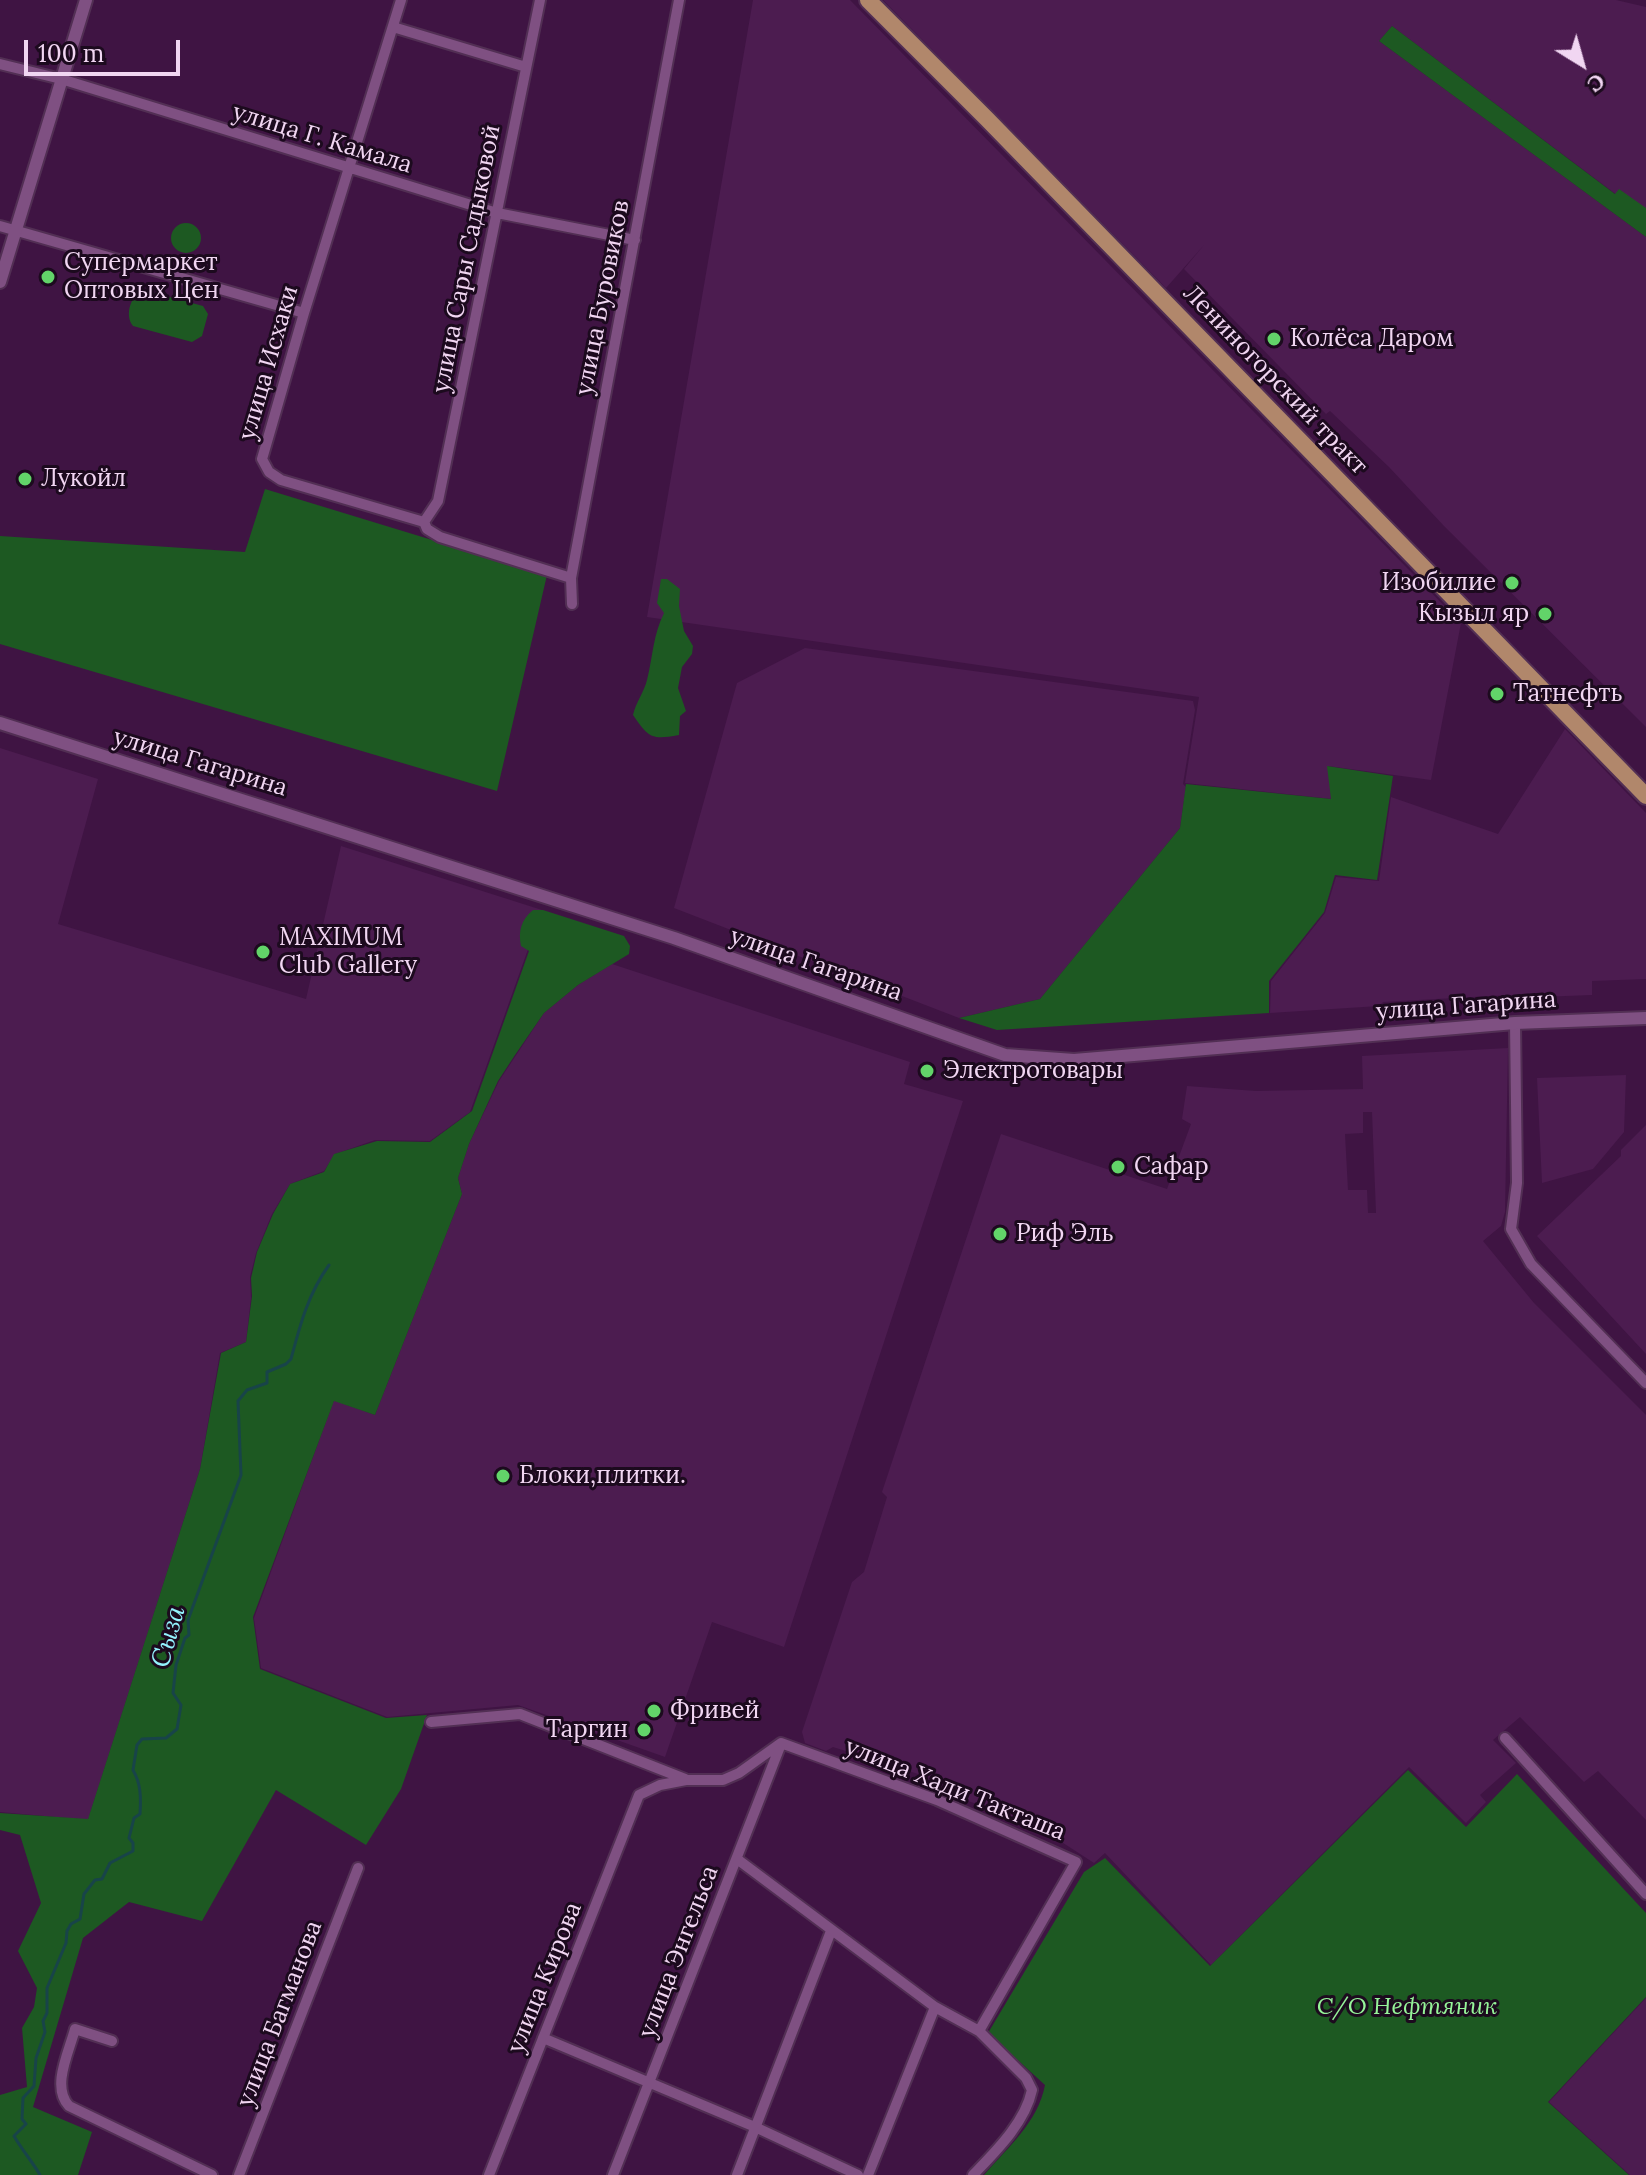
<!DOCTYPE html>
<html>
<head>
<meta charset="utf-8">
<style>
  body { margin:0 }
  #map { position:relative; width:1646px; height:2175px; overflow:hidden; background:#3f1443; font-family:Lora,serif }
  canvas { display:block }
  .north { position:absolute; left:1542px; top:24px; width:80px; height:80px; -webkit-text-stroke:6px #1c0a1e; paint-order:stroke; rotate:143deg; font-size:22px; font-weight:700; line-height:32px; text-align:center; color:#f1d6f2 }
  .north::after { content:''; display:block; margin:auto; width:28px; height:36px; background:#f1d6f2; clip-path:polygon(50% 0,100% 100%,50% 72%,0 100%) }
  .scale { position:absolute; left:24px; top:40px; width:156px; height:36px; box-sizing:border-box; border:4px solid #f1d6f2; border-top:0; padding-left:10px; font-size:24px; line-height:28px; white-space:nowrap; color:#f1d6f2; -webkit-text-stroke:6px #1c0a1e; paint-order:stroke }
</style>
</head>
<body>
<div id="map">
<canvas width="1646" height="2175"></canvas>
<div class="north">С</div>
<div class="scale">100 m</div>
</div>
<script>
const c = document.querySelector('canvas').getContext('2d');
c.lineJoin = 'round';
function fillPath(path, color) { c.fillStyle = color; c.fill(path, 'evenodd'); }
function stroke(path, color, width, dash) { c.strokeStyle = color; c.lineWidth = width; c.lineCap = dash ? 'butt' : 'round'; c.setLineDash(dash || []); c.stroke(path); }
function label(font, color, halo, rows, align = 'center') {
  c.font = font + ' Lora,serif'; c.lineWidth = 6; c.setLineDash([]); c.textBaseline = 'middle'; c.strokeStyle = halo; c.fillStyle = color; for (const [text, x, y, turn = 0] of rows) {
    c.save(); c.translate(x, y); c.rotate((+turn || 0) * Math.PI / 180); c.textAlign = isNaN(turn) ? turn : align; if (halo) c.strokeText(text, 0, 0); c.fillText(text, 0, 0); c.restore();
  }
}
fillPath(new Path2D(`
  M753,0H850L1461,623L1431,780L1328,766L1332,799L1185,783L1199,697L647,617Z
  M883,0H1616L1646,7V209L1625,201L1392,26L1379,41L1646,237V727L1444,526L1389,467L1330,411L1326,414L1184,269L1204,245L1166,288Z
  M805,648L1193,701L1195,710L1183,784L1186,787L1180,828L1040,999L959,1018L674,908L737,683Z
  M1565,729L1646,813V979L1592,981V995L1539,997L1508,995L1383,1002L1379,1006L1270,1013L1271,981L1325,913L1336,877L1379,881L1391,797L1498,834Z
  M0,748L98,779L58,924L306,999L341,846L542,910L470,1112L430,1141L375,1140L335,1154L324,1171L290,1184L272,1214L256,1253L250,1277L251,1298L246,1342L220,1353L200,1469L88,1820L0,1812Z
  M612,964L910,1062L904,1084L963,1101L784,1647L712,1622L665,1757L518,1705L387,1717L261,1668L254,1618L334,1400L375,1415L462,1194L458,1178L469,1144L499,1081L544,1013L578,985Z
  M1508,1048L1505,1212L1501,1226L1483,1241L1534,1303L1646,1415V1820L1598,1771L1584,1782L1520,1717L1493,1740L1516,1763L1480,1795L1486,1802L1466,1823L1409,1767L1211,1965L1105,1853L1094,1863L1037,1826L935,1789L934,1779L833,1747L826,1751L805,1743L802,1732L852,1582L864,1572L887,1497L882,1492L1001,1134L1167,1189L1191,1124L1182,1119L1187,1086L1256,1091L1363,1089L1362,1056ZM1363,1112H1372L1376,1213H1368L1367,1190H1348L1345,1134L1363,1133Z
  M1626,1075L1624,1132L1593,1169L1542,1183L1537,1078Z
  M1646,1125V1354L1537,1236L1621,1156V1150Z
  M1646,1998V2175H1630L1549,2102Z`), '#4c1c50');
fillPath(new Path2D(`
  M1392,26L1615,194L1619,189L1646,208V237L1379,41Z
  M171 238a15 15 0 1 1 30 0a15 15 0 1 1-30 0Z
  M144,290L203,306L208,314L202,336L192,342L133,326C124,315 131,294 144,290Z
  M265,489L547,575L497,791L0,644V536L245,552Z
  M661,579H667L680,589L679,606L684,631L693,646L692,654L682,667L678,688L686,711L680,716L679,735C651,740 649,738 633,715C636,702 644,692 647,680C653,656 653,635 664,613L657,603Z
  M1327,766L1393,776L1377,880L1335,875L1324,912L1269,981V1013L997,1030L959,1018L1040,999L1180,828L1186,784L1331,799Z
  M533,910H543L624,936L630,946L629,954L578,985L544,1013L515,1055L498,1081L469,1144L458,1178L462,1194L375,1415L334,1401L253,1617L260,1669L386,1718L427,1715L401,1789L366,1845L276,1790L202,1921L129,1902L83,1938L33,2107L92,2132L78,2175H0V2095L27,2087L22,2028L34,2007L37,1988L18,1951L41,1903L20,1835L0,1830V1813L88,1819L200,1469L221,1353L246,1342L252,1296L251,1278L257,1252L273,1214L290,1184L324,1172L334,1154L377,1141L430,1142L472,1111L529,951L521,946C518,931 521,920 533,910Z
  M1408,1770L1466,1827L1517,1774L1646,1913V1997L1548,2102L1629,2175H984C1008,2147 1038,2122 1045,2085L988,2033L1084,1872L1105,1858L1210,1966Z`), '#1d5922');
stroke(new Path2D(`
  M40,2175C32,2161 22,2150 14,2136L26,2124L22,2119L23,2098L34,2086L36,2058L45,2032L43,2021L47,2013V1988L66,1943L67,1931L71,1924L80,1919L84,1894L95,1880L102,1879L110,1863L133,1851V1843L129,1838L134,1818L140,1814C141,1797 141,1784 133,1770L137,1745L142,1739L166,1738L177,1729L181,1705L173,1693L176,1665L185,1638L189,1635L188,1620L241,1475L238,1401L247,1390L267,1383V1372L286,1364L291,1359C300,1325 308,1294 329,1265`), '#184449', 3);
const minor = new Path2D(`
  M401,0L304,313L262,459L269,472L281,480L424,522L427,529L440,537L571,578
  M393,27L526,67
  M0,64L61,79L497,213L635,240
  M0,226L304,313
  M424,522L438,501L540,0
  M572,604L571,578L679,0
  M1515,1023L1517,1183L1511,1229L1531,1264L1646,1383
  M431,1722L520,1714L685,1779
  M1505,1738L1646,1894
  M737,1859L935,2007L979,2031L1026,2078L1032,2090C1025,2123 995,2152 973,2175
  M543,2038L755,2127L858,2175
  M112,2041L75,2029C69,2052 51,2087 69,2106L212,2175
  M239,2175L358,1868
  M489,2175L639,1795L660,1785L686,1780H723L739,1773L781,1743L937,1800L1076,1862L979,2031
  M613,2175L781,1744
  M737,2175L831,1931
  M868,2175L935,2007`);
const tertiary = new Path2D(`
  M0,282L86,0
  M0,723L674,938L1005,1055L1074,1060L1515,1023L1646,1018`);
const primary = new Path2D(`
  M868,0L987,119L1646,796`);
stroke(minor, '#522f54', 14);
stroke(tertiary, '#522f54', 16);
stroke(primary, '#522f54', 20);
stroke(minor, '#7f5082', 10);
stroke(tertiary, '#7f5082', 12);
stroke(primary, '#b1876b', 16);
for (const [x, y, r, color] of [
  [48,277,8,"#62d469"],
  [1274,339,8,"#62d469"],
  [25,479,8,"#62d469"],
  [1512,583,8,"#62d469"],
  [1545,614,8,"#62d469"],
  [1497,694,8,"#62d469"],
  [263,952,8,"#62d469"],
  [927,1071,8,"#62d469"],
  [1118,1167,8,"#62d469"],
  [1000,1234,8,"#62d469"],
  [503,1476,8,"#62d469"],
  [654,1711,8,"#62d469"],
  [644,1730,8,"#62d469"]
]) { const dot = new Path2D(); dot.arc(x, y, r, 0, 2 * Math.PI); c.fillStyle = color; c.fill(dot); stroke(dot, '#1c0a1e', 3); }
label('24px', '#f1d6f2', '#1c0a1e', [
  ["улица Г. Камала",322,139,17],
  ["улица Сары Садыковой",467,259,-79],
  ["улица Буровиков",603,298,-79],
  ["улица Исхаки",269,363,-74],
  ["Лениногорский тракт",1275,380,46],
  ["улица Гагарина",200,763,17],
  ["улица Гагарина",816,965,19],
  ["улица Гагарина",1466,1006,-4],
  ["улица Хади Такташа",955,1790,22],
  ["улица Энгельса",679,1952,-69],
  ["улица Кирова",545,1978,-68],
  ["улица Багманова",280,2014,-69]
]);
label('24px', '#f1d6f2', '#1c0a1e', [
  ["Супермаркет",64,263],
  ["Оптовых Цен",64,291],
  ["Колёса Даром",1290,339],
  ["Лукойл",41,479],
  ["Изобилие",1496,583,"right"],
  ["Кызыл яр",1529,614,"right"],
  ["Татнефть",1513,694],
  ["MAXIMUM",279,938],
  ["Club Gallery",279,966],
  ["Электротовары",943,1071],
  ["Сафар",1134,1167],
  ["Риф Эль",1016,1234],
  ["Блоки,плитки.",519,1476],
  ["Фривей",670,1711],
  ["Таргин",628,1730,"right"]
], 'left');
label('italic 24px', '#96f499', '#1c0a1e', [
  ["С/О Нефтяник",1407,2007]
]);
label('italic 26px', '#93f2fd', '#1c0a1e', [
  ["Сыза",169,1637,-74]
]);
</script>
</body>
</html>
